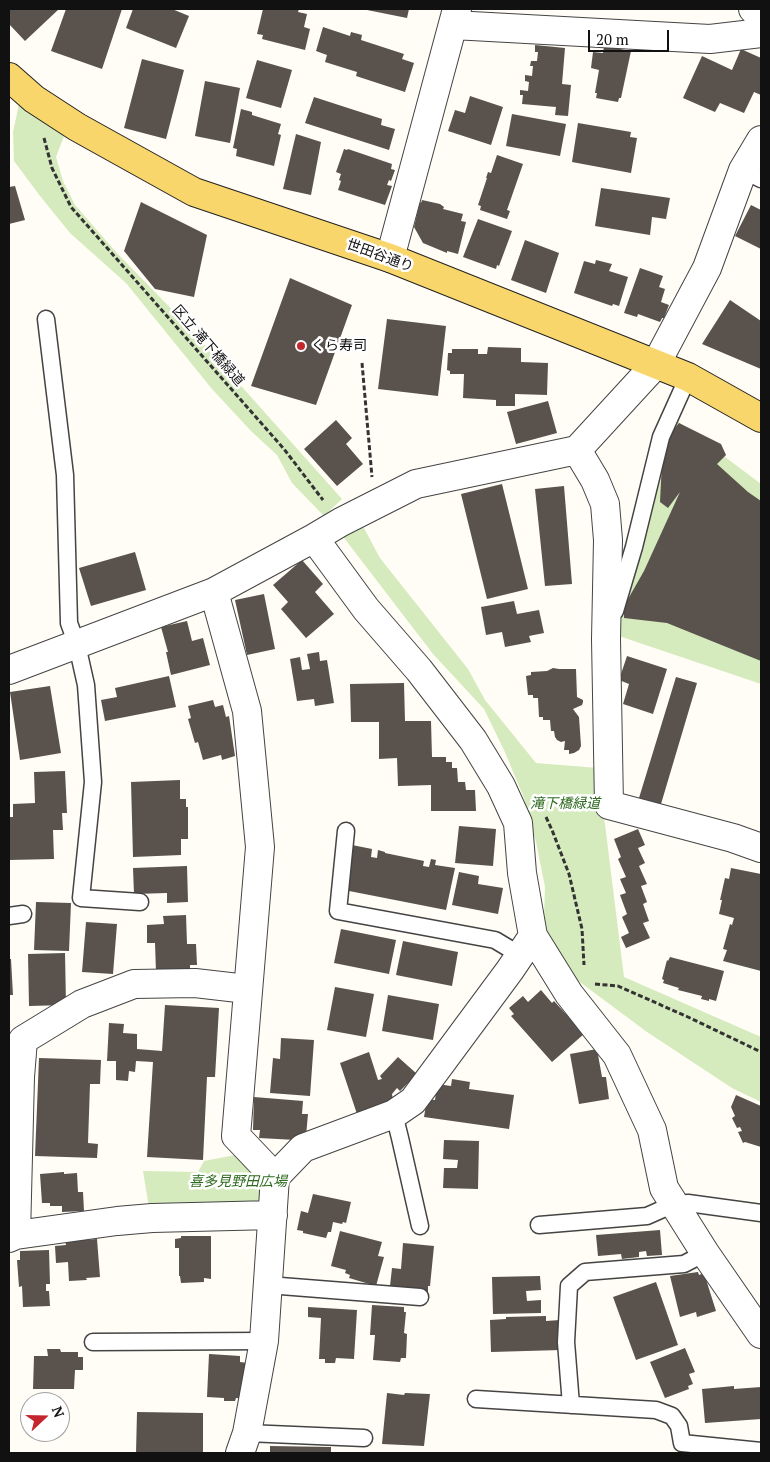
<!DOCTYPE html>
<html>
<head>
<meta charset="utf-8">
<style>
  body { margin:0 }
  #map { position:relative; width:770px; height:1462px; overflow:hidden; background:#fffdf5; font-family:"PT Serif",serif }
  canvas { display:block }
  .frame { position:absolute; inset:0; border:10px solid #111; pointer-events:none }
  .north { position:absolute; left:20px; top:1392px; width:50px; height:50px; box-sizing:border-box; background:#fff; border:1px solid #a0a0a0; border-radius:50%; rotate:69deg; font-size:14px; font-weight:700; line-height:20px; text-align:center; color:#111 }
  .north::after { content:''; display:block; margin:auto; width:18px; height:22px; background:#c4262e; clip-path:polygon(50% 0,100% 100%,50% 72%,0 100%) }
  .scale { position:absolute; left:588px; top:30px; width:81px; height:22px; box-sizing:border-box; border:2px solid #111; border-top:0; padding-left:6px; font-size:15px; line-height:18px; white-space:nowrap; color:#111; -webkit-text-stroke:4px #fff; paint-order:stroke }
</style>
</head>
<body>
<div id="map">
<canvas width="770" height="1462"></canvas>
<div class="frame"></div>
<div class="north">N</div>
<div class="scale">20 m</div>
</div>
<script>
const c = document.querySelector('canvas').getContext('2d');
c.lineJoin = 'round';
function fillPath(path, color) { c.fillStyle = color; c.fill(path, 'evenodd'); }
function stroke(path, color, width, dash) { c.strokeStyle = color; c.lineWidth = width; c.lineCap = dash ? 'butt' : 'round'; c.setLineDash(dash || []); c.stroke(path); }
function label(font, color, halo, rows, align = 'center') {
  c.font = font + ' "PT Serif","Noto Sans JP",serif'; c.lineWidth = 5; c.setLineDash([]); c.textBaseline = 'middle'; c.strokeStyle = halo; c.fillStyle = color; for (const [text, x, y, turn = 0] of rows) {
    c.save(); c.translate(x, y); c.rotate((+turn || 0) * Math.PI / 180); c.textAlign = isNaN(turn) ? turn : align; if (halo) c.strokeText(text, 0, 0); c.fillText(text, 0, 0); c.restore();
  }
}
fillPath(new Path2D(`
  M19,104L64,136L56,157L63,181L75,205L115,251L185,323L342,499L324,516L292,483L277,455L251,431L212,389L126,283L70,233L40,196L14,161L13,132Z
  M676,420L761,484V684L616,635Z
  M358,517L380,558L468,669L485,700L536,763L598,768L624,977L761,1037V1102L732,1088L647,1032L569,974L541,948L544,918L545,887L536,842L524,798L504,750L484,709L433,654L338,530Z
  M251,1152L269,1171L260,1209L150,1214L143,1171L198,1172L204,1161Z`), '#d5ebbd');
fillPath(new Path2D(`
  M9,9H59L25,41L9,24Z
  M66,9H122L102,69L51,51Z
  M133,9H172L189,16L176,48L126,28Z
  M263,9H299L298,12L307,14L304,27L310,29L305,50L262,39L263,35L257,34Z
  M362,9H409L407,18Z
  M323,27L350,36L351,32L362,35L361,40L404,54L402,59L414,63L405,92L356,76L357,72L325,62L327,55L316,51Z
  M535,45L565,48L562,84L571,85L568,116L555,115L556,107L522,104L523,95H520V90L528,91L529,82L525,81V75L532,76L533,66H530L531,61H537L538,52H535Z
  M604,46L631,51L621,98H619L618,102L596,98L597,93H595L599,70L591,68L593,52L603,53Z
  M741,49L761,58V95L754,92L744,113L720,103L715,112L683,98L702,56L732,70Z
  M142,59L184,70L166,139L124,128Z
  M257,60L292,70L281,108L246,98Z
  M205,81L240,88L230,143L195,136Z
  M470,96L503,107L491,145L448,131L455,110L465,113Z
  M314,97L382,119L381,125L395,129L389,150L305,123Z
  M241,109L252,112V115L281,124L278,134L281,135L274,166L236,156L237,149L233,148Z
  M512,114L566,124L560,156L506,146Z
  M578,123L631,132L630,137L637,138L631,173L572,162Z
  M296,134L321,142L311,195L283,189Z
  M344,149L347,150L348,149L392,164L391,169L395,170L391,181L389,180L387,185L392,186L385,205L338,190L341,181L339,180L341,174L336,172Z
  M497,155L523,164L507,210L510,211L507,219L480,210L481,206L478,205L487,178H486L488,172L491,173Z
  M15,186L25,220L9,224V187Z
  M601,188L670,198L666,219L652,217L650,235L595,226Z
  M422,200L440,204L444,207L443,209L463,214L461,221L466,222L458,254L447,251V253L423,243L414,227L420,202L421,203Z
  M141,202L207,235L194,297L155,289L124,251Z
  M751,205L761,210V249L735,236Z
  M478,219L512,231L499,266L497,265L496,269L463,257Z
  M525,240L559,253L546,293L511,280Z
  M596,260L612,264L609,271L628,277L619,306L613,304L612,306L574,293L584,261L595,264Z
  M640,268L663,276L659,287L665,289L661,302L669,305L664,318H662L660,322L638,314L637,317L624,313Z
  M290,278L352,305L316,405L251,386Z
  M730,300L761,321V369L702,344Z
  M387,319L446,326L438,396L378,389Z
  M488,347L521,348V362L548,363L547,395L515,394V406H496V400L463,398L464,374H450V371L447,370L448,353H452V349H478V354H487Z
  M548,401L557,433L516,444L507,412Z
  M336,420L352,438L346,444L363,464L337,486L304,449Z
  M679,423L721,444L726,455L717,464L748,492L761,501V661L667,623L624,618V606L644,571L680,492L668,508L660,502L663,442Z
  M502,484L528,589L487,599L461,494Z
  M564,486L572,584L545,586L535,489Z
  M135,552L146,590L91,606L79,568Z
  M302,560L323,584L315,592L334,614L306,638L281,609L288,602L273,585Z
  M264,594L275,649L247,655L235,600Z
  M514,601L517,614L539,610L544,633L529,636L531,642L505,647L502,632L486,635L481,607Z
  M187,621L192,641L203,638L210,665L171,675L166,652H168L161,627Z
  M319,652L320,661L327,660L334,703L315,706L314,699L297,701L290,659L300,657L302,670L310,669L307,654Z
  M627,656L667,669L653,714L623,704L629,684L619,680Z
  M553,668L559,669H576L577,697L583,700V702L582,705L573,709L579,717L581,746L579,750L574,753L569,754V750H564L565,741L561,742L557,740L555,737L554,731H551L550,720H543V717H539L538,698H533V695H528L526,676L531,675V672L547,671Z
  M169,676L176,707L105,721L101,700L117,697L115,688Z
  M676,677L697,683L661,804L639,798Z
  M404,683L405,721H431L432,757H446V762H452V768H457L458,782H465L466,790H475L476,811H431V785L398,786L397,758L379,759V722H351L350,684Z
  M50,686L61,753L20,760L10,692Z
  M213,700L215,707L223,705L226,717L229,716L235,756L222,760L221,755L203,760L198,742L195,743L188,719L191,718L188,706Z
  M65,771L67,813H62L63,830H53L54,859L9,860V817H13V804L35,803L34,772Z
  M180,780V799H186V807H188V839H181V855L133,857L131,782Z
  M459,826L496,829L493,866L455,863Z
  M638,829L645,845L638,848L645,863L639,866L647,884L641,886L647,902L643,904L649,921L643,923L650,938L626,948L621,937L629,933L622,917L627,914L620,895L626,893L620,879L626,877L618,859L621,857L614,839Z
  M352,845L372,849L371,857L377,858L378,850L385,852V853L424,861L423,866L429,867L431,859L436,860L435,865L455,868L446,910L344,890Z
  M187,866L188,902L167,903V893L134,894L133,868Z
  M731,868L761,874V971L723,961L727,950L723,949L730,924L732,925L734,918L719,914L722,900H720L725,878L729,879Z
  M459,872L479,876L478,884L503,888L498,914L452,905Z
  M36,902L71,903L69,951L34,950Z
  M186,915L187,944H196L197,965H190V971L156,972L155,943H147V925L164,924L163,916Z
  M86,922L117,924L113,974L82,972Z
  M341,929L396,940L389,974L334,963Z
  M403,941L458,952L452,986L396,975Z
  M65,953L66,1005L29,1006L28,954Z
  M670,957L724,971L716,1001L709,999V1001L701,999L702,996L678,990L679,988L663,983L664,980L662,979L667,960L668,961Z
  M9,959H11L13,995H9Z
  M335,987L374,994L366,1037L327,1030Z
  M541,990L552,1003L554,1001L584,1034L552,1062L511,1016L514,1014L509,1008L523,996L528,1002Z
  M388,995L439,1004L433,1040L382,1031Z
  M165,1005L219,1008L215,1077H207L203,1160L147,1157L153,1062L136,1061L135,1072L129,1071L128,1081L116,1080V1061H107L109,1023L124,1024L123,1033L137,1034V1049L162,1051Z
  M281,1038L314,1040L310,1096L270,1093L273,1058L280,1059Z
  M597,1049L602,1077H606L609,1099L579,1104L570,1054Z
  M369,1052L378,1080L382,1079L380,1076L398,1057L417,1074L400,1091L397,1088L392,1094L393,1100L385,1102L386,1104L357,1114L340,1063Z
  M39,1058L101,1060L100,1084H90L88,1143L98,1144L97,1158L35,1156Z
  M452,1079L470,1082L469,1089L514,1095L509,1129L424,1117L427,1099L435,1100L437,1084L451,1086Z
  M736,1095L761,1106V1147L745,1142L743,1143L738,1132L742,1131L740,1127L737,1128L732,1118L735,1116L731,1107Z
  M254,1097L303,1101L302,1114H308L306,1136L296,1135V1140L259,1138L260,1130H253Z
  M444,1140L479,1141L478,1189L443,1188L444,1168H457L458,1160L443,1159Z
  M64,1172V1174L77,1173L78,1192H83L84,1211L62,1212V1206H50V1203H42L40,1174Z
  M313,1194L351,1202L346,1223L343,1222L342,1224L333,1222L331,1232H328L326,1238L303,1233V1231L297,1230L301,1211L308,1213Z
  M660,1230L662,1255L647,1256L646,1251L639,1252V1257L622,1259L621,1254L598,1256L596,1235Z
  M340,1231L382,1242L378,1256L384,1257L376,1286L349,1278L350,1275L345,1273L346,1270L331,1266Z
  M181,1236H211V1279L204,1278V1282L181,1283L180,1276H179V1248H175V1239L181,1238Z
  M84,1239V1240L97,1239L100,1277L86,1278L87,1280L69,1281L68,1262L56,1263L55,1246L66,1245L65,1240Z
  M403,1243L434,1246L430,1286H428V1293L393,1290V1286H390L392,1268L401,1269Z
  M49,1250L50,1284H46V1291H49L50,1306L23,1307L22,1286L19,1287L17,1260H20V1251Z
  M698,1272L699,1275L704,1273L716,1311L697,1317L696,1312L680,1317L670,1276Z
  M540,1276L541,1290L526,1291L527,1301L541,1300V1313L493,1314L492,1277Z
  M656,1282L678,1345L636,1360L613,1297Z
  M372,1305L404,1307V1312H406L404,1333L407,1334L406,1358H401L400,1362L373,1360L375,1335H370Z
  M308,1307L357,1310L354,1359L336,1358L335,1363H325V1359H319L321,1318L308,1317Z
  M546,1316V1321L560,1320L561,1350L491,1352L490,1320L506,1319V1317Z
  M685,1348L695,1372L689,1374L693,1384L688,1386L689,1389L665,1398L650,1362Z
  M47,1349H60L61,1352H78V1357H83V1370H75L74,1389H33L34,1356H48Z
  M209,1354L240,1356V1362L248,1363L247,1399L236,1398L235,1401H224V1398L207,1397Z
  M734,1386V1389L761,1387V1419L705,1423L702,1389Z
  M387,1393L404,1395L405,1393L430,1394L424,1446L382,1444Z
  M137,1412L203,1413V1453H136Z
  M270,1446L331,1447V1453H270Z`), '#5a524d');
const lane = new Path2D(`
  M743,170L761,179
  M46,319L65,475L69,623L77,645L86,685L93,782L81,898L140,902
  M615,611L634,547L661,437L688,377
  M346,831L338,911L495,940L520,955
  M9,916L23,914
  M394,1114L400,1138L420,1226
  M539,1225L647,1216L674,1204L688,1203L761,1213
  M268,1285L420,1297
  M93,1342L264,1341
  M476,1399L656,1410L672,1416L679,1426L682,1443L761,1451
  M571,1405L566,1342L569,1286L585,1272L684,1264L705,1253
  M247,1433L364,1438`);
const street = new Path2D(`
  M753,9L761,17
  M453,25L710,39L761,33
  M390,258L457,9
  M577,450L595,480L605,504L608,540L606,639L609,805L733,838L761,848
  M314,538L366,609L419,670L473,740L501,786L518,823L522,873L533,936L569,994L617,1055L652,1130L664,1188L705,1253L761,1334
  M214,592L247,711L260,847L236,1136L275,1177
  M9,670L214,592L314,538L341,522L416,484L577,450L656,364L707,268L743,170L761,140
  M16,1235L20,1077L23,1040L82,1004L134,984L195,983L247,989
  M9,1238L16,1235L117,1221L152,1218L273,1215
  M240,1453L247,1433L264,1341L275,1177L303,1148L394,1114L413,1101L510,970L533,936`);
const primary = new Path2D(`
  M9,77L34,99L77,127L194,192L390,258L688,377L761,418`);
stroke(lane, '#444', 19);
stroke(street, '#444', 30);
stroke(primary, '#222', 30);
stroke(new Path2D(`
  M44,138L52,168L71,207L284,449L323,500
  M362,363L372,477
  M546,817L552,830L569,874L582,929L584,965
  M595,984L618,986L688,1017L761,1052`), '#333', 3, [5, 2.5]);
stroke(lane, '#fff', 16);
stroke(street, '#fff', 28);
stroke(primary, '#f9d66b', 28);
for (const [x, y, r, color] of [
  [301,346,5,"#c4262e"]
]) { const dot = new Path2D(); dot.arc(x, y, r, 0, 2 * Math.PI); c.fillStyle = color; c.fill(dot); stroke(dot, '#fff', 2); }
label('14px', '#111', '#fff', [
  ["世田谷通り",380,256,20],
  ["区立 滝下橋緑道",208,346,49]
]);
label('14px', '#111', '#fff', [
  ["くら寿司",311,346]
], 'left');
label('italic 14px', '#2f6b1f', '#fff', [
  ["滝下橋緑道",565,804],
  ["喜多見野田広場",238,1182]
]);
</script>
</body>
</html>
